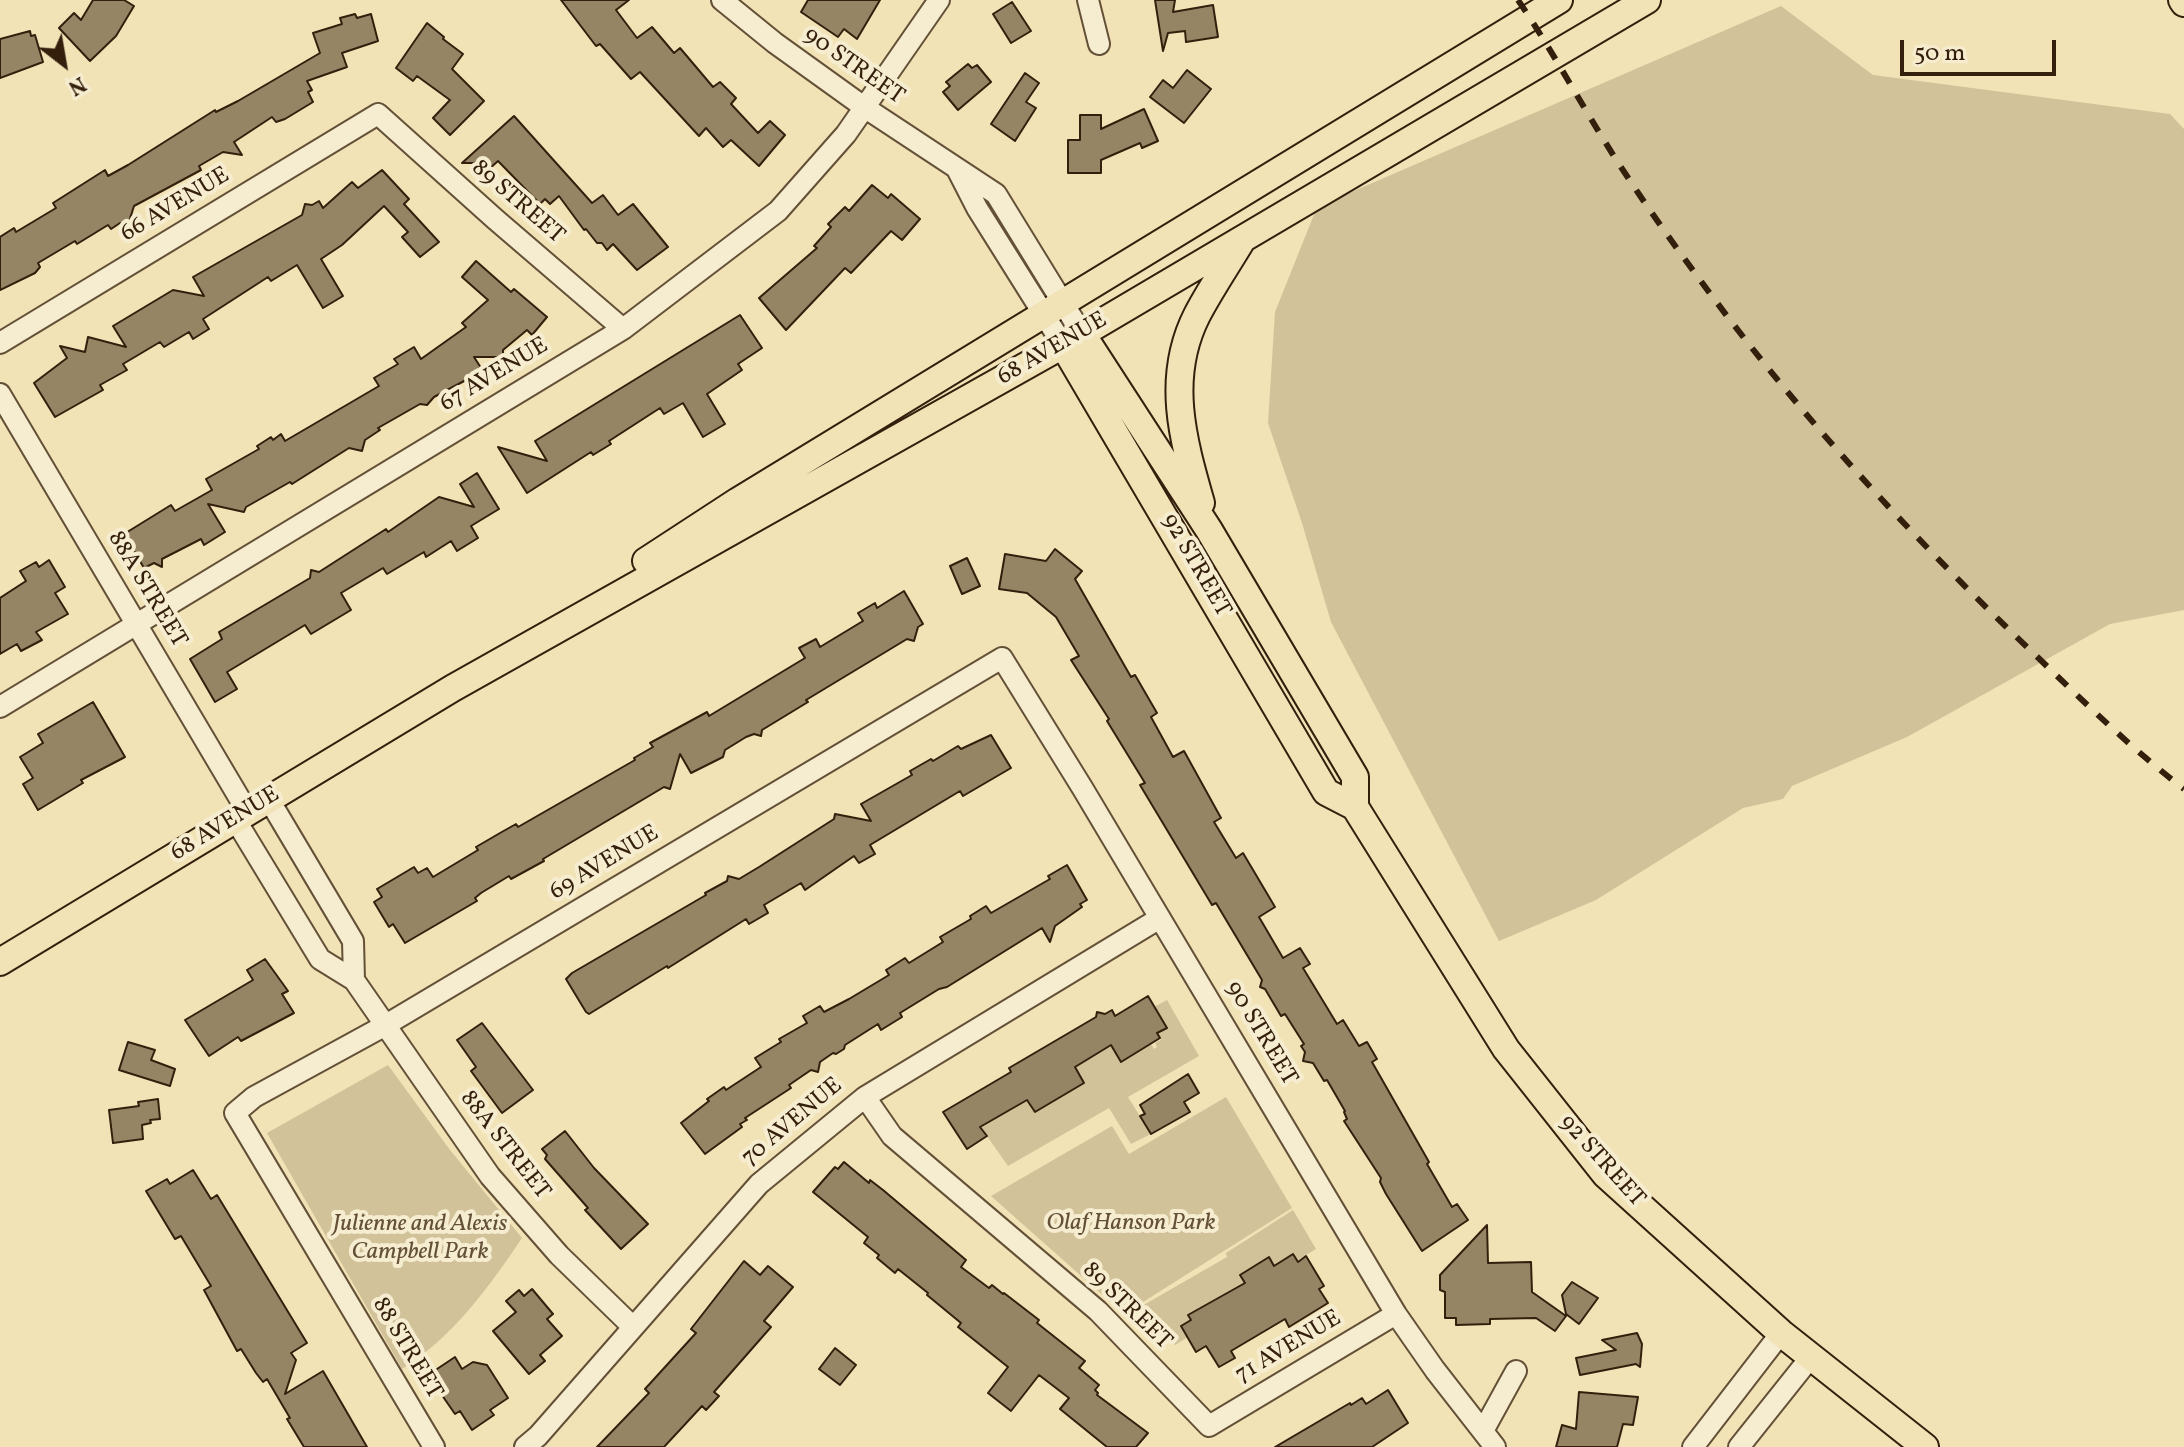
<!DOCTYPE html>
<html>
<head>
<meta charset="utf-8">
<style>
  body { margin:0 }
  #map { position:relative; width:2184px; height:1447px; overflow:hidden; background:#f1e3b6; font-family:Vollkorn,serif }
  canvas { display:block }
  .north { position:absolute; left:24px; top:24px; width:80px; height:80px; -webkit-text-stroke:6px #f6edd0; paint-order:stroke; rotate:149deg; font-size:22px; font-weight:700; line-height:32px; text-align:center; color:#341f0d }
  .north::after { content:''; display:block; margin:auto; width:28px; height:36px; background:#341f0d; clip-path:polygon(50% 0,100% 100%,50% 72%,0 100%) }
  .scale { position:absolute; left:1900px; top:40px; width:156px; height:36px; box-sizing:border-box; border:4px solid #341f0d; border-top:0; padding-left:10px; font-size:24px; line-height:28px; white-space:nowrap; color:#341f0d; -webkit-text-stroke:6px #f6edd0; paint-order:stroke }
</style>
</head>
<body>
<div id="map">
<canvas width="2184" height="1447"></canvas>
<div class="north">N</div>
<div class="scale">50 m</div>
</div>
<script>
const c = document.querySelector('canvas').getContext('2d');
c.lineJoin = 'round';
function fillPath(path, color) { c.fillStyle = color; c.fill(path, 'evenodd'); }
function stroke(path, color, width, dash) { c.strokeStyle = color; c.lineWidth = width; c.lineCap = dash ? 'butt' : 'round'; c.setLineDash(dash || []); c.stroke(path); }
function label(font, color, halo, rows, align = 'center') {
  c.font = font + ' Vollkorn,serif'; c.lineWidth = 8; c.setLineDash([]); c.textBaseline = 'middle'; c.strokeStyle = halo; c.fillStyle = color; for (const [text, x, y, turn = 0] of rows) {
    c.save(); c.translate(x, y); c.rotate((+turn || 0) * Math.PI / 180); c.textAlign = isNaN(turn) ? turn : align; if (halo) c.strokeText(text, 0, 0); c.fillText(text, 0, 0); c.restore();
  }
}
fillPath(new Path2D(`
  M1781,6L1873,75L2170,114L2184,129V610L2110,624L1907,737L1792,786L1783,799L1743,808L1596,900L1499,941L1331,622L1302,523L1268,423L1275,312L1317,207Z
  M1167,1000L1199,1056L1128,1097L1151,1134L1131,1144L1109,1108L1008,1166L980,1126L998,1093L1084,1083L1077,1072L1071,1069L1104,1034L1121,1061L1134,1017L1154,1049L1157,1047L1155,1043L1161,1040L1157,1033L1167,1027L1154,1007Z
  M388,1065L450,1150L522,1238C489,1287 453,1337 402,1369L267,1133Z
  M1226,1097L1292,1208L1124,1314L991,1196L1112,1126L1129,1154Z
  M1293,1210L1316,1249L1278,1272L1268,1257L1241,1275L1245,1282L1241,1286L1188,1315L1191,1320L1181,1326L1188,1337L1175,1345L1135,1310L1227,1257L1226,1253Z`), '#d1c299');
const building = new Path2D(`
  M93,0H124L134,6L116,36L90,61L59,28L74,13L81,20Z
  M561,0H629L616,10L637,38L652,27L674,53L680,48L713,87L720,82L736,98L731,104L758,133L770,121L785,135L759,166L731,140L723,147L706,128L699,136L640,72L631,79L600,44L596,46Z
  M808,0H880L857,39L844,29L838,37L801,12Z
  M1155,0H1175L1173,12L1213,5L1218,37L1186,42L1185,31L1168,33L1163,51Z
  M1012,2L1031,31L1011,43L993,14Z
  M355,14L357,18L371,14L378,41L342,53L347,67L307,81L312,90L308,92L313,102L285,119L276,122L272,117L234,142L242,155L223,152L199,166L201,170L134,206L128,225L120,223L111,229L108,225L77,244L75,241L38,263L40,267L35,273L0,290V237L14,228L16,232L56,208L53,203L105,170L108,176L128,165L215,110L216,112L238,101L320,53L313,33L342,24L340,18Z
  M427,23L444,37L443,39L463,54L452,69L484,101L450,135L433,118L450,100L417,76L413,81L396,68Z
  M30,31L31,36L35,35L43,62L0,78V39Z
  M968,64L972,68L977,65L991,82L958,110L943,92L950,86L946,82Z
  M1187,70L1211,89L1184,123L1150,97L1163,80L1173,88Z
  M1025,73L1039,83L1026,102L1036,108L1015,141L991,124Z
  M1144,109L1158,141L1142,148L1140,143L1101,160V173H1068V140H1080V115H1101V129Z
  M514,116L592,203L603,195L618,215L633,204L668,247L637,270L613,244L607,250L602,243H597L586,229L584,230L559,196L550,204L545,199L540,204L498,161L488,170L482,163H462Z
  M382,170L409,199L404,204L439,242L420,257L402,237L408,232L384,206L342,245L321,259L343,296L323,308L297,265L271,281L268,277L203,319L209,329L193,339L189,332L164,347L160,342L123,364L127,370L100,385L103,390L55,417L34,383L67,358L60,346L85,352L88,337L126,347L113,326L173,290L204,296L193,277L302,215L305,204L312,205L319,201L323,208L352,182L358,188Z
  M872,185L888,198L891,194L920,219L902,240L891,231L851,273L845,268L786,330L759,298L817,248L814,246L831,227L828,224L845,207L849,211Z
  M476,261L511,292L514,289L547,317L532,335L527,330L503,350V357H474L483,371L434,397L427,405L420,404L378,428L380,430L365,440L362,451L349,448L292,484L290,482L246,507L244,512L208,504L225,532L204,545L201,539L162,559V567L154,563L144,568L124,534L171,505L175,511L212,490L206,479L259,449L257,446L271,437L273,440L281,434L285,441L379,386L374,378L398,364L394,359L414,347L421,359L466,327L462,323L488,300L462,277Z
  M740,315L762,348L738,364L742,370L707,394L725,424L703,437L683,403L664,414L660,408L609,441L611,444L593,455L591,452L527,493L498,447L547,461L535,441Z
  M477,473L499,509L471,526L478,538L457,551L451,541L426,557L424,552L387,574L383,568L341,593L351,610L311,634L305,625L227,672L237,689L215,702L190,659L222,639L219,632L310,578L311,570L319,572L386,529L388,532L439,497L474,507L460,484Z
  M1055,549L1082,571L1075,579L1131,677L1135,675L1157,713L1151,717L1173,757L1184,751L1221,818L1214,822L1236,858L1243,853L1275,907L1259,917L1283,958L1300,948L1310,964L1303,968L1337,1024L1343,1020L1359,1046L1367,1042L1377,1059L1372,1062L1429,1162L1427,1164L1452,1207L1457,1204L1468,1220L1422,1251L1386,1194L1380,1182L1381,1178L1344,1121L1347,1119L1344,1112L1345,1111L1327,1080L1324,1081L1313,1063L1303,1061L1305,1052L1301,1046L1304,1044L1285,1014L1281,1016L1265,989L1260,987L1262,980L1216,903L1212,905L1140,785L1145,783L1107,721L1109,719L1071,660L1079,656L1056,617L1027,593L999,589L1005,554L1046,561Z
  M967,558L980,586L962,594L950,566Z
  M49,560L65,587L55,593L68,614L36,632L42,640L21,651L17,644L0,654V598L26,581L20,571L36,562L39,567Z
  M904,591L923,624L918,627L914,641L907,639L806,700L808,702L762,730L761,736L754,734L746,737L725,750L723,757L691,773L680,754L670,789L664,787L543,859L544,861L511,879L509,876L481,893L475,898L477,901L405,943L393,924L389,927L374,902L382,897L377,889L414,867L418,873L427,868L433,877L478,850L476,847L500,833L516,824L518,827L635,760L634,758L653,747L650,743L707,712L709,716L805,658L799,648L816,639L820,647L863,621L858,613L875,603L877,608Z
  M93,702L125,757L81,780L83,783L38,810L23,784L33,778L20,757L43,743L38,734Z
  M991,735L1011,768L963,796L960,791L870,845L875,854L859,863L854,856L805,890L801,883L764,905L768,913L749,924L746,919L668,968L667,966L589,1014L586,1012L566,979L572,973L706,895L705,893L727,881L728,876L739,879L759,867L834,819L835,814L871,821L861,804L912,775L910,771L931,759L933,761L958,746L961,749Z
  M1067,865L1087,900L1080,904L1082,907L1055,926L1050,942L1042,928L947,987L939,989L900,1013L902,1017L881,1030L878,1024L845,1045L844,1049L836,1054L833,1053L820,1062L818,1072L811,1070L789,1085L791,1088L745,1118L747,1120L740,1124L742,1127L705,1154L681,1123L709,1101L707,1099L724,1087L726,1090L761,1067L755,1058L781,1042L779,1039L807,1023L803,1016L820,1006L824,1012L849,999L889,975L886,970L905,958L909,963L943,942L940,937L971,919L970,916L986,906L991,913L1050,879L1048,876Z
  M265,959L288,991L282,994L294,1013L241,1041L238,1037L209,1056L185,1020L253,980L247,970Z
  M1148,996L1167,1028L1157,1033L1160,1038L1121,1062L1111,1045L1075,1067L1084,1083L1035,1112L1027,1100L980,1127L987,1136L967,1149L943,1112L1011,1072L1009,1068L1096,1017L1097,1012L1105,1014L1112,1010L1115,1016Z
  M482,1023L533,1090L502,1113L471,1071L476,1067L457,1040Z
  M128,1042L155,1050L151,1060L175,1069L170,1086L119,1070Z
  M1188,1074L1199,1093L1184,1102L1190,1112L1151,1134L1140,1116L1145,1114L1140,1105Z
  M158,1099L160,1119L150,1120L151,1123L142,1125L143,1139L113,1143L109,1110L139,1106L138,1102Z
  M565,1131L594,1168L648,1224L621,1249L585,1210L588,1208L545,1159L547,1155L542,1149Z
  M844,1162L869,1183L870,1180L883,1190L966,1260L961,1267L989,1288L992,1285L1003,1294L1004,1293L1039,1320L1037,1323L1085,1361L1079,1368L1099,1385L1095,1390L1098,1393L1097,1395L1148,1433L1136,1447H1107L1060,1409L1069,1398L1039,1375L1011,1411L988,1393L1008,1367L958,1327L961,1323L927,1295L928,1293L898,1269L895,1273L877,1258L879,1255L864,1243L868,1237L813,1192L835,1167L838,1169Z
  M193,1170L211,1199L217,1195L307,1343L291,1353L296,1360L285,1394L323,1371L367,1447H304L287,1419L290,1418L267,1379L263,1382L256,1373L241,1349L237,1351L204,1290L211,1286L181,1236L175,1239L146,1191L167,1179L170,1184Z
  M1487,1225L1488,1263L1531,1262L1532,1292L1566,1316L1555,1331L1536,1318L1490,1319V1324L1456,1325V1318H1445V1292L1440,1290V1275Z
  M1293,1254L1298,1262L1306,1256L1324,1286L1319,1289L1328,1303L1289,1327L1285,1319L1231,1351L1235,1358L1219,1367L1206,1346L1196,1352L1181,1326L1191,1320L1188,1315L1245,1283L1240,1275L1269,1257L1274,1266Z
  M744,1261L760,1275L768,1266L793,1287L764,1321L771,1327L714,1392L719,1396L706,1410L702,1406L664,1447H597L649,1393L645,1389L696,1333L691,1329Z
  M1572,1282L1598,1298L1579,1324L1566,1314L1562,1295Z
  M532,1289L553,1314L547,1319L562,1336L540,1355L545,1361L529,1374L493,1331L516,1312L506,1301L519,1290L524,1296Z
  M1637,1333L1642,1344L1640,1367L1636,1364L1580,1375L1576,1358L1616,1350L1602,1340Z
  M835,1348L856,1365L840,1385L819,1369Z
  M455,1357L462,1369L473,1362L487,1365L508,1398L490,1410L494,1415L472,1430L460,1411L455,1414L428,1375Z
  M1388,1390L1408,1423L1372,1447H1275L1350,1403L1351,1405L1362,1398L1366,1404Z
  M1579,1392L1638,1397L1633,1425L1623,1424L1617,1447H1556L1562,1425L1576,1429Z`);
fillPath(building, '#968565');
stroke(building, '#341f0d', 2);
const minor = new Path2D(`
  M722,0L775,43L864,107L996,194L1082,334
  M1088,0L1099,44
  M958,171L977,208L1063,345
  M0,343L378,114L495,219L623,329
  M0,394L247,811
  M0,707L623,329L778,211L846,134L939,0
  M268,798L353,941L354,980
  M235,819L320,959L354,980L490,1176L559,1255L633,1327
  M865,1097L892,1136L1098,1311L1209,1426L1396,1314
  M1483,1431L1516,1371
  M434,1447L235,1113L254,1097L384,1026L1002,658L1083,789L1396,1314L1435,1370L1495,1447
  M525,1447L538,1436L759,1184L865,1097L1160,918
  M1693,1447L1781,1333
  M1739,1447L1810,1358`);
const major = new Path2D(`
  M2182,0L2184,3
  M1082,334L1209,530L1355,777V807
  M1063,345L1326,792L1355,807L1506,1049L1605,1174L1781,1333L1925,1447
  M1201,503C1183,440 1165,378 1197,315C1210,290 1227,265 1242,240
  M646,561L738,501L1559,0
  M0,962L453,688L1063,345L1647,0`);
stroke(minor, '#635037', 24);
stroke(major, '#341f0d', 30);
stroke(minor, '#f6edd0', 20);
stroke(major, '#f1e3b6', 26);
stroke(new Path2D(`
  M1518,0C1554,53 1584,110 1619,164C1643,201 1669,238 1695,273C1793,408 1907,532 2027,647C2078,696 2128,746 2184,789`), '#341f0d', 6, [14, 14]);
label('24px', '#341f0d', '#f6edd0', [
  ["90 STREET",853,67,35],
  ["89 STREET",517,203,41],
  ["66 AVENUE",176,206,-31],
  ["68 AVENUE",1053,350,-30],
  ["67 AVENUE",495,376,-31],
  ["92 STREET",1195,566,60],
  ["88A STREET",146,590,59],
  ["68 AVENUE",226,825,-31],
  ["69 AVENUE",605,864,-31],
  ["90 STREET",1260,1034,59],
  ["70 AVENUE",793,1123,-40],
  ["88A STREET",504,1146,52],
  ["92 STREET",1601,1162,48],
  ["89 STREET",1126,1307,44],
  ["71 AVENUE",1289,1348,-31],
  ["88 STREET",406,1349,59]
]);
label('italic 24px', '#635037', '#f6edd0', [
  ["Olaf Hanson Park",1131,1225],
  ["Julienne and Alexis",420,1226],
  ["Campbell Park",420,1254]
]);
</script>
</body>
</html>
